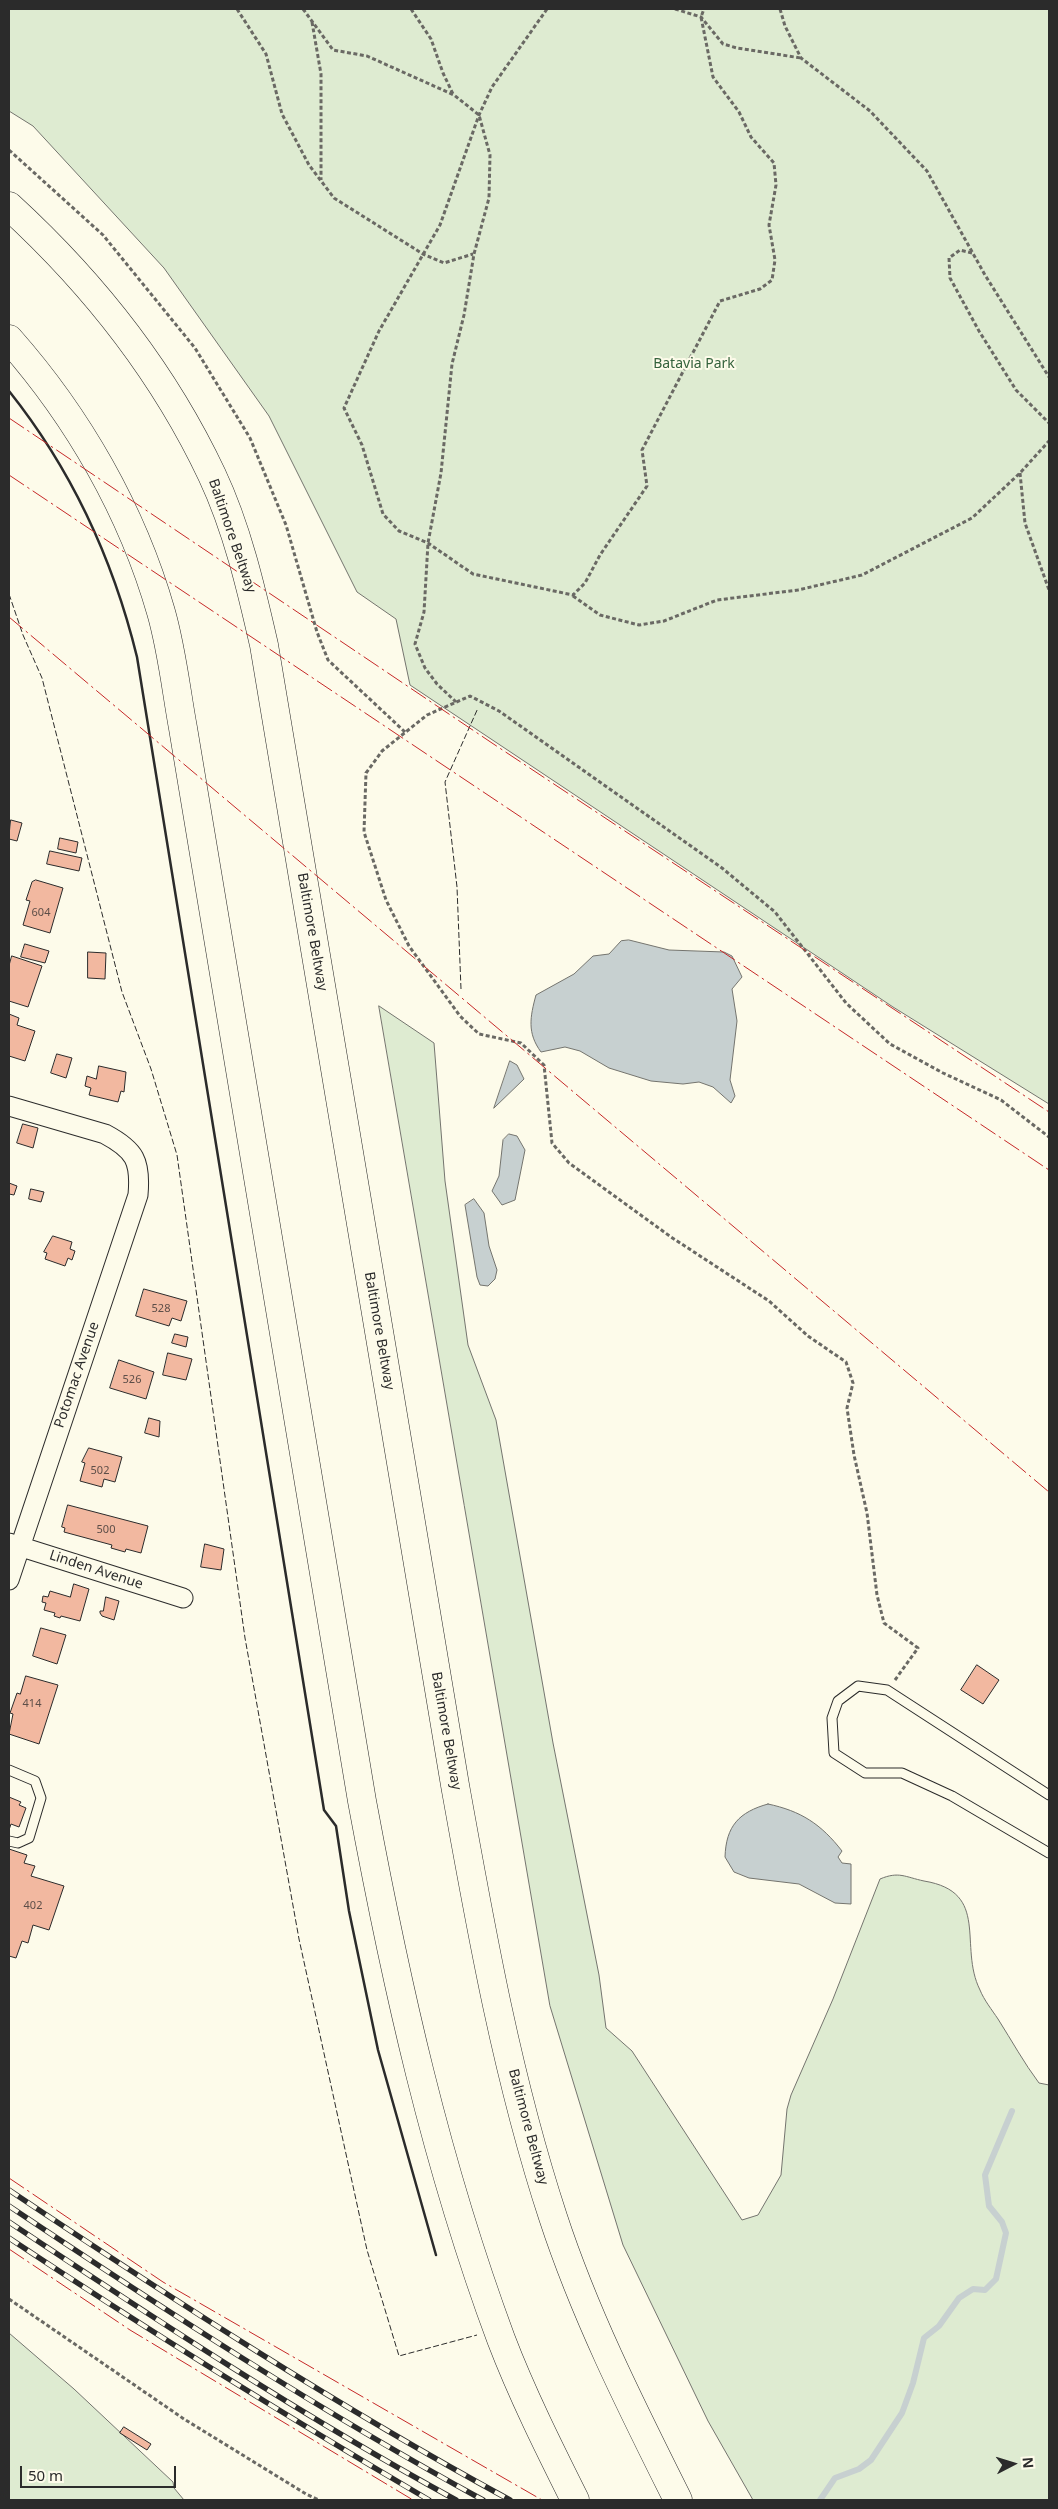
<!DOCTYPE html>
<html>
<head>
<meta charset="utf-8">
<style>
  body { margin:0 }
  #map { position:relative; width:1058px; height:2509px; overflow:hidden; background:#fdfbea; font-family:"Noto Sans",sans-serif }
  canvas { display:block }
  .frame { position:absolute; inset:0; border:10px solid #2b2b2b; pointer-events:none }
  .north { position:absolute; left:988px; top:2439px; width:50px; height:50px; -webkit-text-stroke:4px #fdfbea; paint-order:stroke; rotate:85deg; font-size:14px; font-weight:700; line-height:20px; text-align:center; color:#2b2b2b }
  .north::after { content:''; display:block; margin:auto; width:18px; height:22px; background:#2b2b2b; clip-path:polygon(50% 0,100% 100%,50% 72%,0 100%) }
  .scale { position:absolute; left:20px; top:2466px; width:156px; height:22px; box-sizing:border-box; border:2px solid #2b2b2b; border-top:0; padding-left:6px; font-size:15px; line-height:18px; white-space:nowrap; color:#2b2b2b; -webkit-text-stroke:4px #fdfbea; paint-order:stroke }
</style>
</head>
<body>
<div id="map">
<canvas width="1058" height="2509"></canvas>
<div class="frame"></div>
<div class="north">N</div>
<div class="scale">50 m</div>
</div>
<script>
const c = document.querySelector('canvas').getContext('2d');
c.lineJoin = 'round';
function fillPath(path, color) { c.fillStyle = color; c.fill(path, 'evenodd'); }
function stroke(path, color, width, dash) { c.strokeStyle = color; c.lineWidth = width; c.lineCap = dash ? 'butt' : 'round'; c.setLineDash(dash || []); c.stroke(path); }
function label(font, color, halo, rows, align = 'center') {
  c.font = font + ' "Noto Sans",sans-serif'; c.lineWidth = 4; c.setLineDash([]); c.textBaseline = 'middle'; c.strokeStyle = halo; c.fillStyle = color; for (const [text, x, y, turn = 0] of rows) {
    c.save(); c.translate(x, y); c.rotate((+turn || 0) * Math.PI / 180); c.textAlign = isNaN(turn) ? turn : align; if (halo) c.strokeText(text, 0, 0); c.fillText(text, 0, 0); c.restore();
  }
}
const green = new Path2D(`
  M9,9H1049V1104L893,1007L410,685L396,619L357,592L269,416L164,268L33,126L9,111Z
  M379,1006L434,1043L445,1181L468,1345L496,1420L553,1743L599,1975L606,2028L632,2051L742,2220L758,2215L781,2175L787,2109L791,2095L833,1999L880,1879C899,1871 905,1877 924,1881C991,1892 958,1946 980,1990C984,2000 992,2010 998,2019C1012,2041 1024,2063 1039,2083L1049,2085V2500H753L708,2421L623,2245L550,2006Z
  M9,2333L74,2389L173,2482L174,2488L184,2500H9Z`);
fillPath(green, '#deebd1');
stroke(green, '#74746e', 1);
const water = new Path2D(`
  M629,940L669,950L724,952L732,956L742,977L732,989L737,1021L730,1080L735,1096L731,1103L713,1087L699,1082L683,1084L651,1081L609,1068L580,1051L565,1047L541,1052C527,1033 530,1017 536,995L574,974L593,956L609,954L621,941Z
  M510,1061L517,1065L524,1079L494,1108Z
  M509,1134L517,1136L525,1150L515,1200L502,1205L492,1191L499,1176L503,1140Z
  M474,1199L484,1213L489,1246L497,1270L495,1279L488,1286L480,1285L477,1277L465,1205Z
  M768,1804C801,1811 821,1824 842,1851L838,1857L842,1863L851,1864V1904L835,1903L799,1884L749,1878L734,1872L725,1857C726,1826 739,1812 768,1804Z`);
fillPath(water, '#c7d0d0');
stroke(water, '#74746e', 1);
stroke(new Path2D(`
  M820,2500L835,2478L859,2469L871,2460L902,2413L913,2383L924,2338L939,2326L959,2298L973,2289L985,2290L996,2279L1006,2233L1002,2222L989,2206L985,2175L1012,2111`), '#c7d0d0', 6);
const building = new Path2D(`
  M11,820L22,823L17,841L9,839Z
  M60,838L78,842L76,853L58,849Z
  M50,851L82,858L79,871L47,864Z
  M36,880L63,888L50,933L23,925L30,901L26,900L32,882Z
  M25,944L49,951L45,963L21,957Z
  M88,952L106,953L105,979L88,978Z
  M12,956L42,966L28,1007L9,1001V966Z
  M9,1014L19,1018L17,1025L35,1031L25,1061L9,1056Z
  M57,1054L72,1058L66,1078L51,1073Z
  M99,1066L126,1072L124,1092L121,1091L118,1102L89,1095L91,1088L85,1086L87,1076L96,1079Z
  M23,1124L38,1128L33,1148L17,1143Z
  M9,1183L17,1186L14,1195L9,1194Z
  M31,1189L44,1192L41,1202L29,1199Z
  M53,1236L72,1242L70,1249L75,1251L72,1260L68,1258L65,1266L45,1259L47,1253L44,1252Z
  M144,1289L187,1301L181,1321L172,1318L169,1326L136,1316Z
  M175,1334L188,1337L186,1347L172,1343Z
  M168,1353L192,1359L186,1380L163,1375Z
  M119,1360L154,1372L146,1399L110,1388Z
  M149,1418L160,1421L159,1437L145,1433Z
  M89,1448L122,1457L115,1482L104,1479L102,1487L80,1481L85,1463L82,1462Z
  M68,1505L148,1526L141,1553L126,1549L125,1552L111,1548L112,1545L64,1532L65,1528L62,1527Z
  M205,1544L224,1549L221,1570L201,1567Z
  M74,1584L89,1589L80,1621L61,1616L60,1618L54,1616L55,1613L44,1610L46,1603L42,1602L43,1596L48,1597L50,1591L70,1597Z
  M106,1597L119,1601L114,1620L102,1616L100,1613V1611H103Z
  M41,1628L66,1635L57,1664L33,1656Z
  M977,1665L999,1680L983,1704L961,1690Z
  M26,1676L58,1685L39,1744L9,1734L13,1714L10,1713L17,1693L20,1694Z
  M9,1797L21,1802L19,1805L26,1808L19,1827L11,1824L9,1830Z
  M9,1849L27,1855L24,1863L35,1866L31,1876L64,1886L49,1930L33,1925L28,1943L22,1941L16,1958L9,1956Z
  M124,2427L151,2444L147,2450L120,2433Z`);
fillPath(building, '#f2b8a0');
stroke(building, '#2b2b2b', 1);
const lane = new Path2D(`
  M9,1770L35,1781L41,1798L29,1838L18,1843L9,1841
  M1049,1795L887,1690L858,1686L838,1701L832,1718L834,1753L865,1773H902L952,1796L1049,1853`);
const street = new Path2D(`
  M9,1106L105,1134C135,1150 141,1161 138,1195L9,1580
  M9,1543L183,1598`);
const highway = new Path2D(`
  M9,206C93,283 163,371 212,475C237,528 251,588 264,645L455,1785C481,1930 507,2077 553,2217C585,2315 632,2408 678,2500
  M9,339C78,417 132,511 161,612C172,650 176,690 183,728L362,1801C396,1984 436,2164 501,2339C522,2394 549,2448 575,2500`);
stroke(lane, '#2b2b2b', 11);
stroke(street, '#2b2b2b', 21);
stroke(highway, '#2b2b2b', 29);
stroke(new Path2D(`
  M237,9L266,54L282,114L309,165L334,198L423,254L444,263L473,254
  M303,9L333,50L367,56L454,95L479,115L490,155L489,198L474,254L464,315L452,364L441,473L428,543L424,612L415,644L425,668L437,684L456,702
  M411,9L431,39L443,73L453,94
  M547,9L492,87L479,115L440,225L379,331L344,408L362,445L383,514L399,531L428,543L473,574L573,595L585,583L600,555L647,486L642,450L720,301L760,289L772,280L775,260L769,225L776,185L774,163L751,137L739,112L713,77L701,17L704,9
  M675,9L701,17L723,44L737,48L801,58
  M780,9L785,26L801,58L870,111L927,171L985,275L1049,377
  M312,22L321,74V180
  M9,150L103,235L195,348L250,438L286,525L317,632L328,660L405,732
  M972,253L960,250L949,258L950,278L979,331L1016,390L1049,423
  M1020,473L1025,523L1049,590
  M573,596L600,615L639,625L664,621L717,600L798,590L862,575L972,518L1020,473L1049,441
  M895,1680L918,1648L884,1623L877,1595L867,1513L854,1455L847,1408L853,1383L846,1362L808,1336L769,1301L671,1237L569,1163L552,1143L544,1065L521,1043L479,1034L460,1016L409,946L386,900L364,832L366,773L382,751L427,715L470,696L499,711L722,868L775,912L846,1003L890,1044L943,1073L1001,1100L1049,1137
  M9,2299L184,2419L306,2494L319,2500`), '#6a6964', 3, [4, 2.5]);
stroke(lane, '#fdfbea', 9);
stroke(street, '#fdfbea', 19);
stroke(highway, '#fdfbea', 28);
const rail = new Path2D(`
  M9,2190C172,2299 337,2406 510,2500
  M9,2206C163,2309 320,2411 483,2500
  M9,2222C155,2319 302,2416 456,2500
  M9,2238C146,2329 286,2416 429,2500`);
stroke(rail, '#2b2b2b', 5.5);
stroke(rail, '#fdfbea', 4, [11]);
stroke(new Path2D(`
  M9,594L23,635L42,678L122,992L151,1069L177,1155L245,1638L299,1939L367,2250L399,2356L477,2335
  M461,989L457,887L445,782L478,708`), '#2b2b2b', 1, [6, 2.5]);
stroke(new Path2D(`
  M9,391C72,470 113,559 137,657L324,1810L336,1826L349,1911L378,2050L436,2255`), '#2b2b2b', 2.5);
stroke(new Path2D(`
  M9,418L492,743L1049,1112
  M9,475L1049,1170
  M9,617L1049,1492
  M9,2178L163,2282L542,2500
  M9,2249L130,2330L413,2500`), '#c62828', 1, [18, 4, 2.5, 4]);
label('11px', '#5d4e48', null, [
  ["604",41,913],
  ["528",161,1309],
  ["526",132,1380],
  ["502",100,1471],
  ["500",106,1530],
  ["414",32,1704],
  ["402",33,1906]
]);
label('14px', '#34623c', '#fdfbea', [
  ["Batavia Park",694,364]
]);
label('14px', '#2b2b2b', '#fdfbea', [
  ["Baltimore Beltway",232,536,71],
  ["Baltimore Beltway",312,932,80],
  ["Baltimore Beltway",379,1331,80],
  ["Potomac Avenue",77,1375,-71],
  ["Linden Avenue",96,1570,18],
  ["Baltimore Beltway",446,1731,80],
  ["Baltimore Beltway",528,2127,75]
]);
</script>
</body>
</html>
